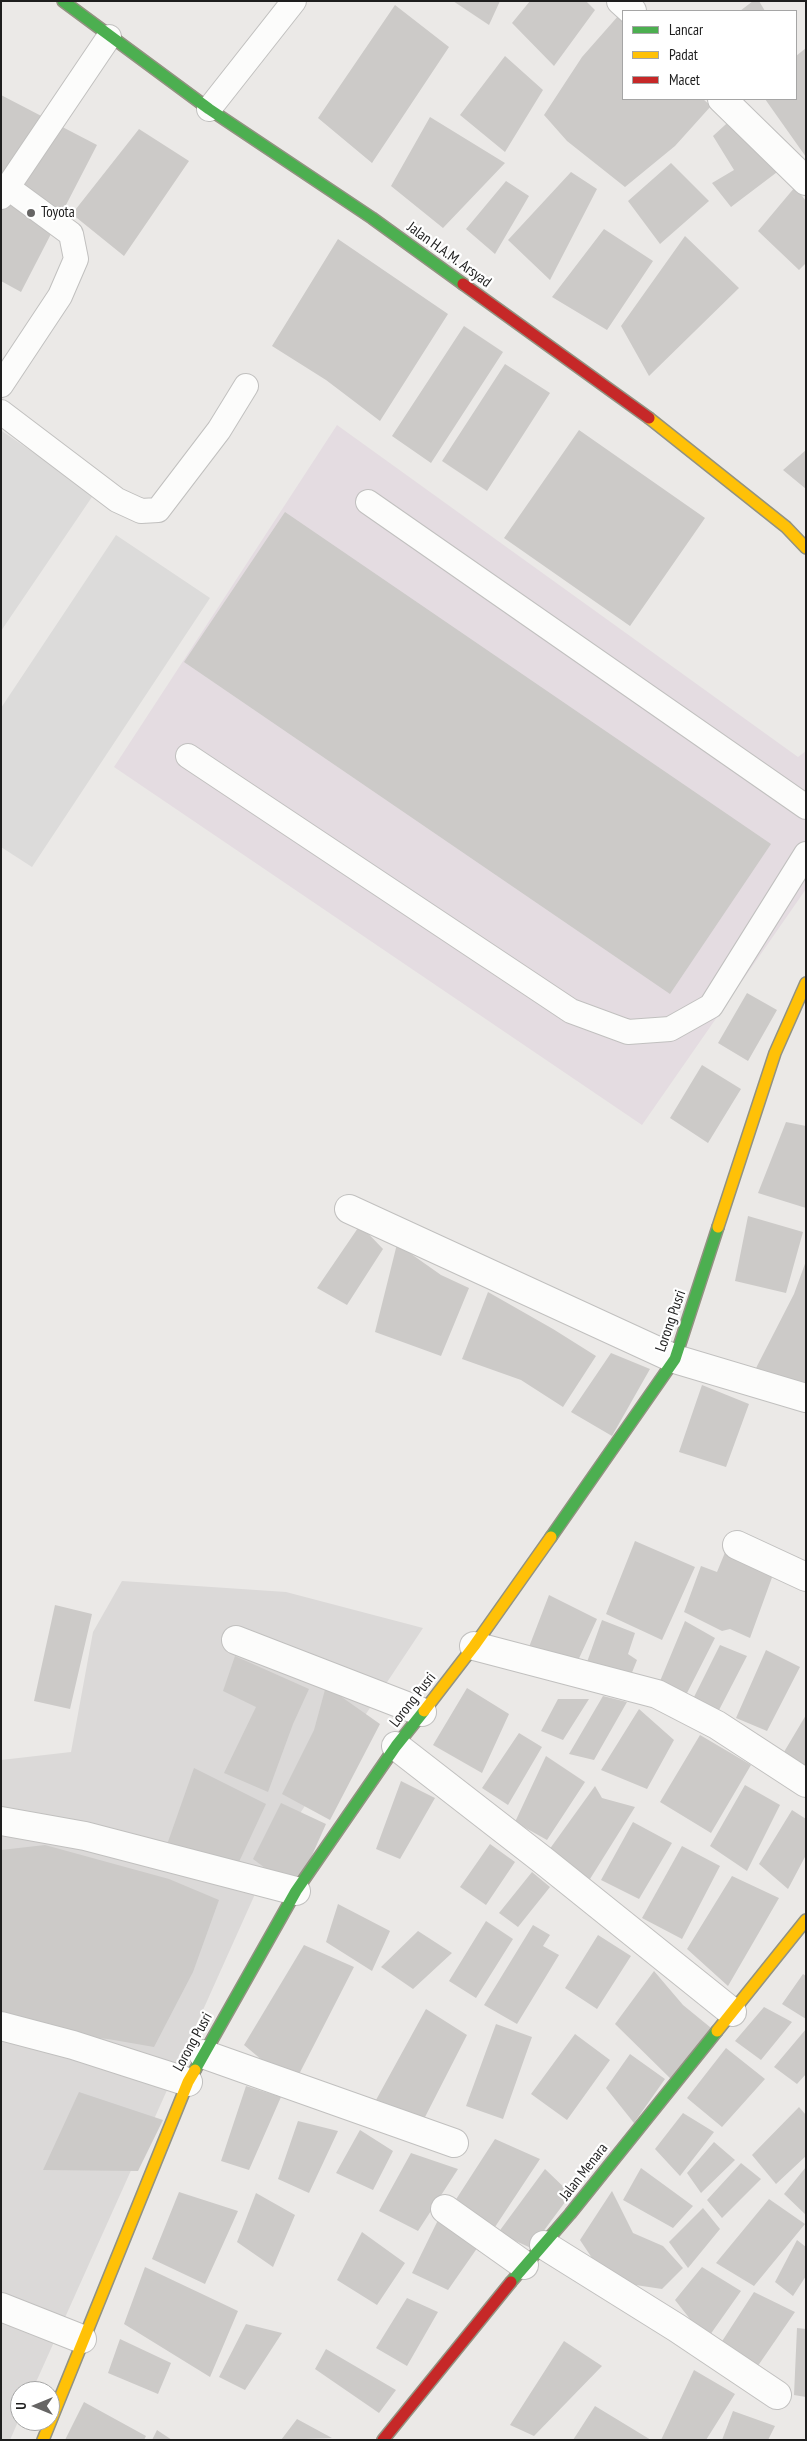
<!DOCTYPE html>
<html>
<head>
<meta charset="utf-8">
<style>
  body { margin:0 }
  #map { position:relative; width:807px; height:2441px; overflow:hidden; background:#ebe9e7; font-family:"PT Sans Narrow",sans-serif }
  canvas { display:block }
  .frame { position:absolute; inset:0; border:2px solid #1e1e1e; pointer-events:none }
  .legend { position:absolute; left:622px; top:10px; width:175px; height:90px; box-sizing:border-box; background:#fff; border:1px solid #a5a5a5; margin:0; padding:6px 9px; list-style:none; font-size:15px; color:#1e1e1e }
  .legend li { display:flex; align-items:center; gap:10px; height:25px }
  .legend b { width:25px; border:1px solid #a5a5a5 }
  .north { position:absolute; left:10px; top:2381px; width:50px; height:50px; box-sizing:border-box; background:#fff; border:1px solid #a5a5a5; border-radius:50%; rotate:270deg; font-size:14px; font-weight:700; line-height:20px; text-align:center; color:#1e1e1e }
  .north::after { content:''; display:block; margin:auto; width:18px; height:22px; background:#666564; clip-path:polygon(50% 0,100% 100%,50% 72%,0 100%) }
</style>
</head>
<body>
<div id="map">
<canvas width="807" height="2441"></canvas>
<div class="frame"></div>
<ul class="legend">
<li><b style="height:6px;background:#4caf50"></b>Lancar</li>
<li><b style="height:6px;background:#ffc107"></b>Padat</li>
<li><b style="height:6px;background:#c62828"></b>Macet</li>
</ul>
<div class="north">U</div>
</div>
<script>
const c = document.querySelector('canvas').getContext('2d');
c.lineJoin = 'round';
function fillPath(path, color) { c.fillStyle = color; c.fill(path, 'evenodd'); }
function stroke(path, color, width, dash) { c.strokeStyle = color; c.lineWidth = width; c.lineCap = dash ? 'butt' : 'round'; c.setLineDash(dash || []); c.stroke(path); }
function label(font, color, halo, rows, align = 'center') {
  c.font = font + ' "PT Sans Narrow",sans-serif'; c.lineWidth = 4.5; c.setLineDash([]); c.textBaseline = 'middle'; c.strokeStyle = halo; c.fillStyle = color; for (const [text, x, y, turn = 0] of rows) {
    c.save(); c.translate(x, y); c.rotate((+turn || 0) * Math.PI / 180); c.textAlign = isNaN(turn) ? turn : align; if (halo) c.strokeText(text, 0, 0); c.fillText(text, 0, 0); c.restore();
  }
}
fillPath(new Path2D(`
  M122,1581L286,1592L423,1628L273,1854L32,2391H20V2417L10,2440H1V1760L71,1752L93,1632Z`), '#dbd9d8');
fillPath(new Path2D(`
  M337,425L798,757L806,751V889L642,1125L114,767Z`), '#e4dce1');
fillPath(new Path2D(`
  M2,431L94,494L1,631V432Z
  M116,535L210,598L32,867L1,847V708Z`), '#dcdbda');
fillPath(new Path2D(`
  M453,1H500L489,25Z
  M530,1H586L595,10L554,66L512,23Z
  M753,1H759L765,11H740Z
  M395,5L449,47L372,163L318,118Z
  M619,15L623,20V99H703L711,106L675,146L625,187L567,141L544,115L582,57Z
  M806,48V157L765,99H796V56Z
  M505,56L543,90L505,152L460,115Z
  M1,95L97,145L21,292L1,281Z
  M748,104L797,157L731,207L712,183L734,170L713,136Z
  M430,117L505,163L443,228L391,186Z
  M139,129L189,161L124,256L72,214Z
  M671,163L709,201L660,244L628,201Z
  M571,172L597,189L550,280L508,240Z
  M506,181L529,196L495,254L466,229Z
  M795,187L806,201V263L799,270L758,231Z
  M604,229L653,261L607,330L552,297Z
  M685,236L739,288L649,376L621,326Z
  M338,239L448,314L380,421L326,380L272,346Z
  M464,326L503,352L431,463L392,436Z
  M505,364L550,393L487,491L442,461Z
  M579,430L705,518L630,626L504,538Z
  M806,450V489L783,470Z
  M285,512L771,844L670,994L184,662Z
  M747,993L777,1010L748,1061L718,1043Z
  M702,1065L741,1089L708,1143L670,1118Z
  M786,1122L806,1126V1208L758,1193Z
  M748,1216L803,1232L786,1293L735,1281Z
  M360,1225L383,1249L347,1305L317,1288Z
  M397,1244L441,1275L469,1288L441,1356L375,1332Z
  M806,1261V1388L754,1372L794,1294Z
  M488,1292L553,1329L596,1356L563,1407L521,1380L462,1359Z
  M611,1353L650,1369L612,1436L571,1412Z
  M702,1385L749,1404L726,1467L679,1452Z
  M635,1541L695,1567L662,1640L606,1614Z
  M726,1550L774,1572L750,1638L730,1629L722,1631L684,1612L701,1566L717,1572Z
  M549,1595L597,1619L576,1665L529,1647Z
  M55,1605L92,1614L70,1709L34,1701Z
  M602,1620L635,1633L628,1654L637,1660L631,1675L586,1665Z
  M685,1621L715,1638L686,1695L658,1686Z
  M720,1645L747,1656L718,1712L693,1699Z
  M766,1650L800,1667L767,1731L736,1718Z
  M235,1656L309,1689L293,1724L268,1792L224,1773L256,1707L223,1691Z
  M326,1686L380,1724L330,1820L282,1794L314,1730Z
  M467,1688L509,1714L482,1773L433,1745Z
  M603,1696L627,1702L594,1760L569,1754Z
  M558,1699H589L563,1740L541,1731Z
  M639,1709L674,1740L647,1789L601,1770Z
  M806,1715V1772L781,1757Z
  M519,1733L542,1747L508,1805L482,1788Z
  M700,1735L751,1765L711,1833L660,1802Z
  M546,1756L585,1782L547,1840L515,1822Z
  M194,1768L266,1804L238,1864L163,1856Z
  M401,1781L435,1798L400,1859L376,1849Z
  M745,1785L780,1805L747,1871L710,1846Z
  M595,1786L602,1798L635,1807L590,1879L560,1861L549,1850Z
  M281,1803L326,1824L296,1891L253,1859Z
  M792,1810L806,1819V1855L788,1889L759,1864Z
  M633,1822L672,1843L639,1899L601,1880Z
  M490,1844L515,1862L486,1905L460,1887Z
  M45,1845L169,1879L219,1900L193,1972L154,2047L108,2039L58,2034L1,2012V1850Z
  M682,1846L720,1866L682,1939L642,1918Z
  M532,1872L550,1887L518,1927L499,1913Z
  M732,1876L779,1898L728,1986L687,1949Z
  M338,1904L390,1931L372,1971L326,1942Z
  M486,1921L513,1939L476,1998L449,1981Z
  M533,1925L550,1935L543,1946L559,1955L517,2024L484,2005Z
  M418,1931L452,1953L413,1989L381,1967Z
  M598,1935L631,1956L597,2009L565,1988Z
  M304,1945L354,1967L293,2086L244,2045Z
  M654,1971L683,2005L716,2032L675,2083L615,2024Z
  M803,1974L806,1976V2019L782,2004Z
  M764,2007L792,2022L761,2060L735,2041Z
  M426,2009L467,2035L424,2119L376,2100Z
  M496,2024L532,2037L503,2119L466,2106Z
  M806,2029V2074L797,2084L774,2067Z
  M575,2034L610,2060L567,2120L531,2094Z
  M726,2048L765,2079L722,2127L687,2098Z
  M630,2054L665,2079L634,2123L606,2088Z
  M246,2086L281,2097L249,2170L221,2161Z
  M79,2092L163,2120L138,2171L43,2170Z
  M799,2107L806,2115V2156L776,2184L752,2155Z
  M683,2113L714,2132L680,2176L655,2149Z
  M298,2121L338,2131L309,2193L278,2179Z
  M360,2130L393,2151L373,2190L336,2173Z
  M495,2139L540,2159L493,2230L453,2204Z
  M714,2142L735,2160L701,2193L687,2173Z
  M411,2153L458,2169L418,2231L379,2211Z
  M741,2163L761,2179L722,2218L707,2200Z
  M806,2167V2215L784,2194Z
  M641,2168L693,2206L673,2228L623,2200Z
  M545,2169L571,2194L531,2248L498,2233Z
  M612,2191L633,2233L663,2246L683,2268L662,2289L629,2284L604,2276L580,2240Z
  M179,2192L238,2211L205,2284L152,2259Z
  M256,2193L295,2215L273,2267L237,2242Z
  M769,2199L805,2224L754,2286L716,2263Z
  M703,2208L720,2229L688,2268L669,2242Z
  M439,2218L480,2244L448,2290L412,2273Z
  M362,2232L405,2263L377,2305L337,2280Z
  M797,2240L806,2247V2276L793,2296L775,2282Z
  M145,2267L238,2311L210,2377L124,2324Z
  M702,2267L741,2291L705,2342L681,2326L690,2319L675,2300Z
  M754,2292L795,2312L753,2373L717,2349Z
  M407,2298L438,2312L407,2366L376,2348Z
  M246,2324L282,2333L245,2390L219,2377Z
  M797,2328L806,2329V2397L794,2395Z
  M120,2339L171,2363L158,2394L108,2373Z
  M564,2341L602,2366L534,2436L510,2425Z
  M326,2349L396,2390L379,2413L315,2369Z
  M694,2370L735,2394L706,2440H661Z
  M84,2402L146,2436L144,2440H65Z
  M595,2406L651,2440H573Z
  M733,2411L775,2426L768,2440H722Z
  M297,2419L332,2438L281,2440Z
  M157,2430L172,2440H152Z`), '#cccac8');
const lane = new Path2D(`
  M209,109L294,1
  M1,197L109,37
  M1,385L60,296L76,259L71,234L7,187
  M1,412L117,500L141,511L158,510L219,430L246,386
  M368,502L806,807
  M188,756L571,1011L628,1032L670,1029L711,1006L806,854`);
const street = new Path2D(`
  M621,1L632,11
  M722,99L806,181
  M349,1209L675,1359L806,1398
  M737,1545L806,1577
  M236,1640L422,1712
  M474,1646L657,1694L717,1725L806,1783
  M396,1746L544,1861L732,2012
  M1,1821L85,1836L296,1891
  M1,2026L73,2045L188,2082
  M203,2054L454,2143
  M445,2209L524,2265
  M544,2245L677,2328L777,2395
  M1,2307L82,2339`);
const fast = new Path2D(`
  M63,1L209,109L372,218L463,284
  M551,1537L675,1359L718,1227
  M195,2070L296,1891L396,1746L424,1711
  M511,2282L570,2214L717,2031`);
const slow = new Path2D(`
  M649,418L786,527L806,548
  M718,1227L775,1053L806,983
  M424,1711L474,1646L551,1537
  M717,2031L806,1920
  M43,2440L188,2082L195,2070`);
const jam = new Path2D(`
  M463,284L649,418
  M383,2440L511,2282`);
stroke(lane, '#c1c0bf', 26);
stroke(street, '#c1c0bf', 30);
stroke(fast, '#929281', 14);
stroke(slow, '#929281', 14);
stroke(jam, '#929281', 14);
stroke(lane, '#fcfcfb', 24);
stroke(street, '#fcfcfb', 28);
stroke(fast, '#4caf50', 11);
stroke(slow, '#ffc107', 11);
stroke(jam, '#c62828', 11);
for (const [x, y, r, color] of [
  [31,213,5,"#666564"]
]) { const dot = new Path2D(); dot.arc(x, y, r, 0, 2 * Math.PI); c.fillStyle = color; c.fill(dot); stroke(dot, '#fff', 2); }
label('15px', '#1e1e1e', '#fff', [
  ["Toyota",41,213]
], 'left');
label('15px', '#1e1e1e', '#fff', [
  ["Jalan H.A.M. Arsyad",449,255,36],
  ["Lorong Pusri",671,1321,-71],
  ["Lorong Pusri",413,1700,-52],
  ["Lorong Pusri",193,2042,-61],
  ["Jalan Menara",584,2172,-52]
]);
</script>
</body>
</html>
